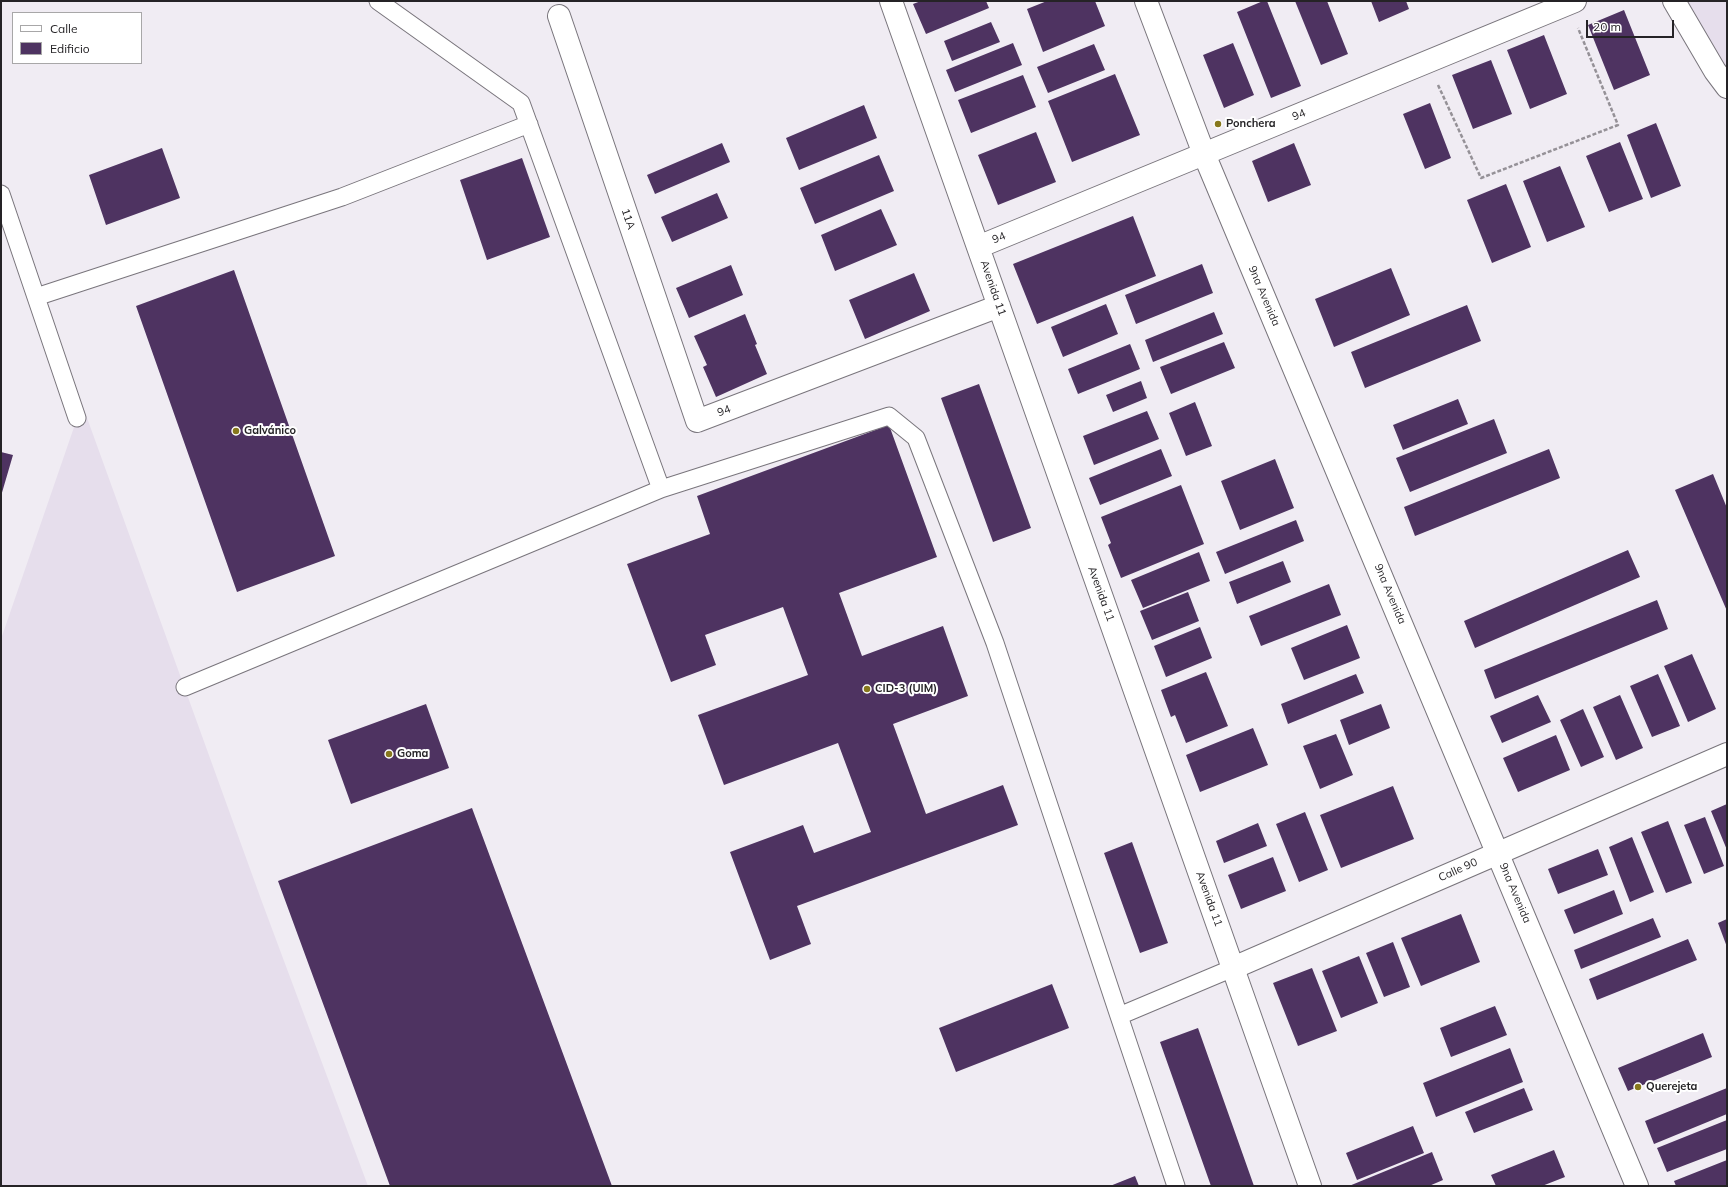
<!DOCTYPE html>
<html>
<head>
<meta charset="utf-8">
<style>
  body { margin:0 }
  #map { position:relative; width:1728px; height:1187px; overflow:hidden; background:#f0ecf3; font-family:Mulish,sans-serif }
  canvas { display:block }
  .frame { position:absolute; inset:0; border:2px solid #252326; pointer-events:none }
  .legend { position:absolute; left:12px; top:12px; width:130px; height:52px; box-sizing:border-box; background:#fff; border:1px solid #a8a7a8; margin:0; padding:5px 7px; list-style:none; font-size:12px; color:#252326 }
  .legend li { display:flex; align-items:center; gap:8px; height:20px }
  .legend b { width:20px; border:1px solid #a8a7a8 }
  .scale { position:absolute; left:1586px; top:20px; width:88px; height:18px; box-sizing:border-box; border:2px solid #252326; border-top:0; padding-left:5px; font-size:12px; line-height:14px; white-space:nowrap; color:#252326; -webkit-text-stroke:3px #fff; paint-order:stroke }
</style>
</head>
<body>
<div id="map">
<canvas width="1728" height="1187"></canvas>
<div class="frame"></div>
<ul class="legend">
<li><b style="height:5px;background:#fff"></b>Calle</li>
<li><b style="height:11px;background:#4e3361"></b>Edificio</li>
</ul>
<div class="scale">20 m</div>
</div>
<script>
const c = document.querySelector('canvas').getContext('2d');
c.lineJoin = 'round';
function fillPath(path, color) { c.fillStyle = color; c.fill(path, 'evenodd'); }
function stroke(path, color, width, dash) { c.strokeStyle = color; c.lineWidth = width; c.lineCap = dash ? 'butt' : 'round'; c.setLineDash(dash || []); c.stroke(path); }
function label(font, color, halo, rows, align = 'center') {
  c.font = font + ' Mulish,sans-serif'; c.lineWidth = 4; c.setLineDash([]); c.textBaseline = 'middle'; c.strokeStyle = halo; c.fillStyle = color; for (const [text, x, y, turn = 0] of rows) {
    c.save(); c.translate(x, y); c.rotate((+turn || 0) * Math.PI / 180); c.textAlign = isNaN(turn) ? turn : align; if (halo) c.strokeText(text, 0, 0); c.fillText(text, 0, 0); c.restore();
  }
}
fillPath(new Path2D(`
  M1674,1H1727V87Z
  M82,404L262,902L368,1186H1V639Z`), '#e6deec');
fillPath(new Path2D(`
  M921,1H986L989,8L926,34L913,4Z
  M1047,1H1095L1105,26L1043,52L1027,9Z
  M1263,1H1267L1301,86L1271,98L1237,12Z
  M1295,1H1327L1348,54L1321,65Z
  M1371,1H1406L1409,9L1379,22Z
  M1624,10L1650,75L1614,90L1588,25Z
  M991,22L1000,42L952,61L944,41Z
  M1544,35L1567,94L1530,109L1507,50Z
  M1013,43L1022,65L955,92L946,70Z
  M1233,43L1254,95L1224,108L1203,55Z
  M1094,44L1105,70L1048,93L1037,67Z
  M1491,60L1512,114L1473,129L1452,75Z
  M1115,74L1140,135L1072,162L1048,101Z
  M1023,75L1036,107L971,133L958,100Z
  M1430,103L1451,158L1425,169L1403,114Z
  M864,105L877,138L799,170L786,138Z
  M1656,123L1681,186L1651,198L1627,135Z
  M1036,132L1056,182L998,205L978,155Z
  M1620,142L1643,199L1609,212L1586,156Z
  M722,143L730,162L655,194L647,175Z
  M1294,143L1311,185L1268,202L1252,161Z
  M162,148L180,198L106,225L89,175Z
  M879,155L894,191L815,224L800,188Z
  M522,158L550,237L487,260L460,180Z
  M1560,166L1585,227L1547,242L1523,181Z
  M1506,184L1531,247L1492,263L1467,200Z
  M717,193L728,218L672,242L661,217Z
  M881,209L897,245L835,271L821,235Z
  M1133,216L1156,276L1037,324L1013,264Z
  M1202,264L1213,293L1136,324L1125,295Z
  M731,265L743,295L689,318L676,288Z
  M1391,268L1410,315L1334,347L1315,299Z
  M234,270L335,556L237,592L136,306Z
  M914,273L930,311L865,339L849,300Z
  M1106,304L1118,334L1063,357L1051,327Z
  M1467,305L1481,341L1365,388L1351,352Z
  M1214,312L1223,334L1153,362L1145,340Z
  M745,314L757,344L755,345L767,374L716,397L703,367L707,365L694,336Z
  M1224,342L1235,368L1171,394L1160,367Z
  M1130,344L1140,369L1078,394L1068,369Z
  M1141,381L1147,398L1113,412L1106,395Z
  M979,384L1031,528L993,542L941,398Z
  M1458,399L1468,424L1403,450L1393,425Z
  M1195,402L1212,446L1186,456L1169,413Z
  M1147,411L1159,439L1094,465L1083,436Z
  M1494,419L1507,453L1410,492L1396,458Z
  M889,425L937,557L839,593L862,656L943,626L968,696L893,724L926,814L1003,785L1018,825L797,906L811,944L770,960L730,852L803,825L814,853L871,832L838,743L724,785L698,715L808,675L783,607L705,635L716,665L671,682L627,564L710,534L697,496Z
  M1161,449L1172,476L1100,505L1089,478Z
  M1549,449L1560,478L1415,536L1404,507Z
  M1,452L13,455L1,496Z
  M1275,459L1294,508L1240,530L1221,481Z
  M1713,474L1727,508V611L1675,490Z
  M1181,485L1204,544L1121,578L1108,545L1111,543L1101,517Z
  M1296,520L1304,541L1225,574L1216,552Z
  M1628,550L1640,577L1475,648L1464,621Z
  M1199,552L1210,581L1143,608L1131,580Z
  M1283,561L1291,582L1237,604L1229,582Z
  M1329,584L1341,615L1261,646L1249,616Z
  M1188,592L1199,621L1152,640L1140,611Z
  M1657,600L1668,629L1495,699L1484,670Z
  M1347,625L1360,658L1304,680L1291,648Z
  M1200,627L1212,658L1166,677L1154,646Z
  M1692,654L1716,709L1688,722L1664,666Z
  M1206,672L1228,726L1186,743L1175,715L1171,717L1161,690Z
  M1356,674L1364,693L1288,724L1281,704Z
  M1658,674L1680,726L1652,737L1630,686Z
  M1538,695L1551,722L1502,743L1490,716Z
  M1620,695L1643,748L1616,760L1593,707Z
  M426,704L449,768L351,804L328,740Z
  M1381,704L1390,728L1349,745L1340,720Z
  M1583,709L1604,757L1581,767L1560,720Z
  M1253,728L1268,765L1200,792L1186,755Z
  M1336,734L1353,775L1320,789L1303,746Z
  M1556,735L1570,770L1518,792L1503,758Z
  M1393,786L1414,839L1341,868L1320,815Z
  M1727,804V850L1711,811Z
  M472,808L612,1186H390L278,881Z
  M1305,812L1328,870L1299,882L1276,824Z
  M1705,817L1724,866L1704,874L1684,825Z
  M1668,821L1692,883L1666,893L1641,832Z
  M1258,823L1267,846L1224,863L1216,841Z
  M1632,837L1654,892L1630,902L1609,847Z
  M1132,842L1168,943L1140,953L1104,853Z
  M1598,849L1608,875L1558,894L1548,869Z
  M1273,857L1286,891L1241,909L1228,875Z
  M1614,890L1623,914L1574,934L1564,910Z
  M1461,914L1480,962L1421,986L1401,938Z
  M1653,918L1661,937L1581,969L1574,950Z
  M1727,919V947L1718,923Z
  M1688,939L1697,960L1597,1000L1589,979Z
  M1393,942L1410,987L1384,997L1366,953Z
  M1359,956L1378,1003L1341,1018L1322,971Z
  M1312,968L1337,1031L1298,1046L1273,983Z
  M1052,984L1069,1028L956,1072L939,1028Z
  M1495,1006L1507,1035L1451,1057L1440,1028Z
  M1198,1028L1254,1186H1211L1160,1042Z
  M1703,1033L1712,1057L1628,1091L1618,1068Z
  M1510,1048L1523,1082L1436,1117L1423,1083Z
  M1524,1088L1533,1110L1474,1133L1465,1112Z
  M1727,1088V1114L1654,1144L1645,1121Z
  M1727,1120V1149L1667,1172L1657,1148Z
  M1413,1126L1424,1153L1357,1180L1346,1153Z
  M1554,1150L1565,1177L1542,1186H1496L1491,1175Z
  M1432,1152L1443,1180L1429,1186H1349Z
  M1727,1160V1186H1676L1674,1181Z
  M1135,1176L1139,1186H1110Z`), '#4e3361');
const lane = new Path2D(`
  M378,1L521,103L661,489L889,416L916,438L995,643L1119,1016L1233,968
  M1,194L77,418
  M36,297L342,197L529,124
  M185,687L661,489
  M1119,1016L1176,1186`);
const street = new Path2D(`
  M891,1L1310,1186
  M1674,1L1715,71L1727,87
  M559,16L697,421L999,306
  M978,247L1575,1
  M1233,968L1727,754`);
const secondary = new Path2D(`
  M1146,1L1204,154L1637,1186`);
stroke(lane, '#79757c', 19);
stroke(street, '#79757c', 24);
stroke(secondary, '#79757c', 24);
stroke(new Path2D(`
  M1438,85L1481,178L1618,125L1578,28`), '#959197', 2.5, [4, 2]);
stroke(lane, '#fff', 17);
stroke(street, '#fff', 22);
stroke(secondary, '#fff', 22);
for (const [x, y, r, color] of [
  [1218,124,4,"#87781d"],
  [236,431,4,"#87781d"],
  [867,689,4,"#87781d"],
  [389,754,4,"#87781d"],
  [1638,1087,4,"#87781d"]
]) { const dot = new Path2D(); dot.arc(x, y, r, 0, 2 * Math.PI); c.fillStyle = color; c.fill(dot); stroke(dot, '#fff', 1.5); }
label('11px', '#252326', '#fff', [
  ["94",1299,115,-22],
  ["11A",628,219,71],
  ["94",999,238,-22],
  ["Avenida 11",993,288,71],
  ["9na Avenida",1264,296,67],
  ["94",724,411,-21],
  ["Avenida 11",1101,594,70],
  ["9na Avenida",1390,594,67],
  ["Calle 90",1458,870,-24],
  ["9na Avenida",1515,893,67],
  ["Avenida 11",1209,899,70]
]);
label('bold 11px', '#252326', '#fff', [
  ["Ponchera",1226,124],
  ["Galvánico",244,431],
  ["CID-3 (UIM)",875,689],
  ["Goma",397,754],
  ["Querejeta",1646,1087]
], 'left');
</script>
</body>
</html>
